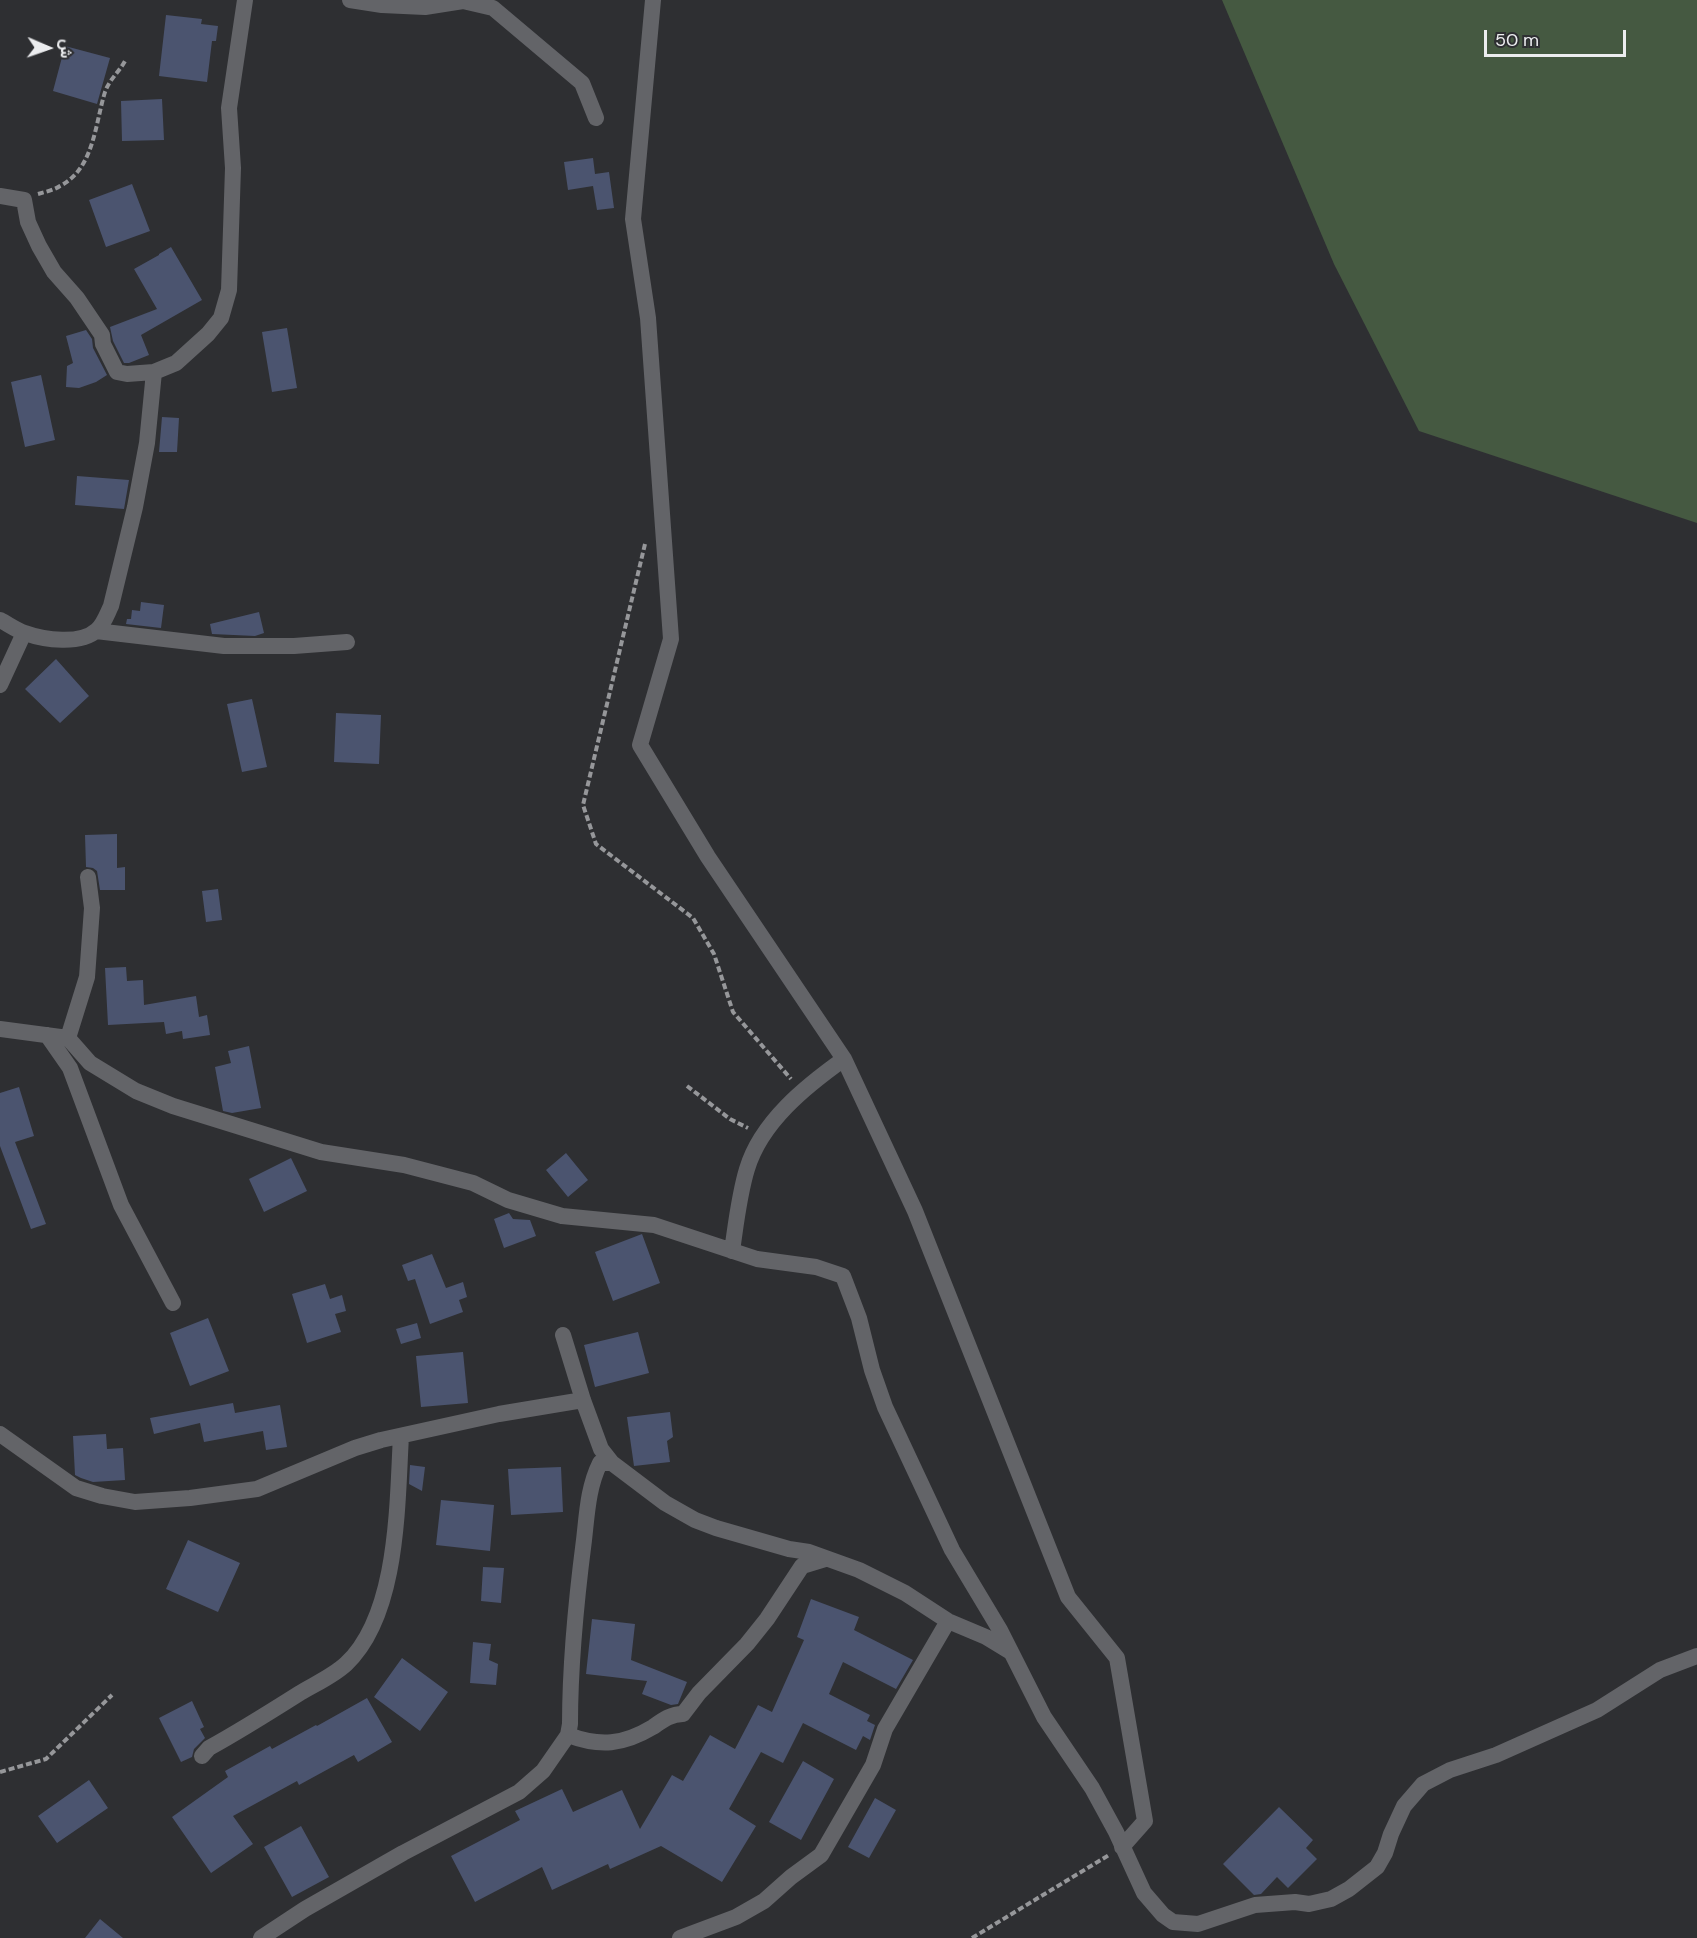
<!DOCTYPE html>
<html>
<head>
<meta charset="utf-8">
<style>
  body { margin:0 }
  #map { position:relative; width:1697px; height:1938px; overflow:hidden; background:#2e2f32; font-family:"DM Sans",Vazirmatn,sans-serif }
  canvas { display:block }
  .north { position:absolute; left:18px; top:18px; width:60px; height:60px; -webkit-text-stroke:4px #2e2f32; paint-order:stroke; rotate:92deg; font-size:16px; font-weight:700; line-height:24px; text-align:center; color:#ecedef }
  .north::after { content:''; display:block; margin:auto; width:21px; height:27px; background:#ecedef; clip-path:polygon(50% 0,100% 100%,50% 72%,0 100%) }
  .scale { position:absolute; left:1484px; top:30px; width:142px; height:27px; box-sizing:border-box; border:3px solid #ecedef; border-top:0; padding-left:8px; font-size:18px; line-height:21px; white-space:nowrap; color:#ecedef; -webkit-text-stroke:4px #2e2f32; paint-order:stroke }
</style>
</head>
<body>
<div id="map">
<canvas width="1697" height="1938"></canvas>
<div class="north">ش</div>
<div class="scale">50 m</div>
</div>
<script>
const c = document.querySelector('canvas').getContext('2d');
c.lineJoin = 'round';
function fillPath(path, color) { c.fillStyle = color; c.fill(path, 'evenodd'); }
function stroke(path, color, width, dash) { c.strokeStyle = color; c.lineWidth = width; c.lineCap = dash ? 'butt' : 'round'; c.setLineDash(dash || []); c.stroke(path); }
fillPath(new Path2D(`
  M1222,0H1697V523L1419,431L1334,264Z`), '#455941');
fillPath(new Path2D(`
  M166,15L202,19L201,24L218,26L216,41H212L207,82L159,76Z
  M65,46L110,58L97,104L53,91Z
  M162,99L164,140L122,141L121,101Z
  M593,158L595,174L609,172L614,208L597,210L593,186L568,190L564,162Z
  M132,184L150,231L106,247L89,200Z
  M171,247L202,300L141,335L149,355L129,363H124L113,341L110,327L157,309L134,269L159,255V257V254Z
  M287,328L297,388L272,392L262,332Z
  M86,330L92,339L93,348L107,375L96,382L79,388L66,387L67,366L73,363L66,336Z
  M41,375L55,440L25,447L11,382Z
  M162,417L179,418L177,452H159Z
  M77,476L129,480L124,509L75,505Z
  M141,602L164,605L161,628L126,624L127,619H131L132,610L140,611Z
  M259,612L264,633L255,636L212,634L210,624Z
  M56,659L89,696L60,723L25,689Z
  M252,699L267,767L242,772L227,704Z
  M336,713L381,715L379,764L334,762Z
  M117,834V868L125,867V890H100L97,871L93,868L86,867L85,835Z
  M218,889L222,920L206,922L202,891Z
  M126,967L127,981L143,980L144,1005L196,996L199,1017L207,1015L210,1035L183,1039L182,1031L166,1034L164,1022L108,1025L105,968Z
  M249,1046L261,1108L232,1113L223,1111L215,1067L231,1063L228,1051Z
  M19,1087L34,1136L15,1142L46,1224L31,1229L0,1146V1093Z
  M566,1153L588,1180L568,1197L546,1170Z
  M291,1158L307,1191L264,1212L249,1179Z
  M509,1213L513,1219L530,1220L536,1236L504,1248L494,1219Z
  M642,1234L660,1283L613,1301L595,1252Z
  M432,1254L446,1288L463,1282L467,1297L459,1300L463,1312L430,1324L415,1279L408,1281L402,1265Z
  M325,1284L330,1299L342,1295L346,1311L335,1314L341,1332L307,1343L292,1294Z
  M208,1318L229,1371L190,1386L170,1333Z
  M417,1323L421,1338L401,1344L396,1329Z
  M638,1332L649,1373L595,1387L584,1345Z
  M463,1352L468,1403L421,1407L416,1356Z
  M233,1403L235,1413L280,1405L287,1447L266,1450L263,1431L204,1442L200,1423L154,1434L150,1418Z
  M670,1412L673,1437L667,1441L670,1462L634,1466L627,1417Z
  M106,1434L107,1449L123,1448L125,1480L93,1482L81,1478L75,1475L73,1436Z
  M410,1465L425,1467L422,1491L409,1484Z
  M561,1467L563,1512L511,1515L508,1469Z
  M441,1500L494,1505L490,1551L436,1545Z
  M188,1540L240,1563L218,1612L166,1589Z
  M483,1567L504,1568L501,1603L481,1601Z
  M811,1599L859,1617L854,1630L913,1660L896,1689L843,1662L829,1694L870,1715L867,1721L875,1725L870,1740L863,1736L856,1750L803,1723L783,1763L761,1752L729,1809L756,1826L722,1882L661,1846L610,1869L608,1864L552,1890L542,1867L475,1902L451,1856L520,1820L515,1811L562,1789L573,1812L622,1790L640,1829L672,1775L683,1781L710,1735L735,1749L758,1705L772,1712L804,1640L797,1637Z
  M592,1619L635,1624L631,1660L687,1682L678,1704L671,1705L642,1694L647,1681L586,1674Z
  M473,1642L491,1644L489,1660L498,1664L496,1685L470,1683Z
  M402,1658L448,1692L420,1731L374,1697Z
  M367,1698L392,1742L358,1762L354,1755L299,1785L297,1781L233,1816L253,1844L211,1873L172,1817L228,1777L225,1771L270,1746L272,1749L316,1725L317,1726Z
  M192,1701L204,1727L200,1729L205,1738L194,1749L192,1757L181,1762L159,1718Z
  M803,1761L834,1779L801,1840L769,1822Z
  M89,1780L108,1808L57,1843L38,1816Z
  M875,1798L896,1810L869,1858L848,1847Z
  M1279,1807L1313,1840L1306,1848L1317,1859L1288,1888L1277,1877L1261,1894L1254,1895L1223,1864Z
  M301,1826L329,1877L292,1897L264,1847Z
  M100,1919L123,1938H85Z`), '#4b546f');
stroke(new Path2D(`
  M38,194C45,192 54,190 60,186C94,169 95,124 105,92C109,80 119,72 125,61
  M645,544L583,805L596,844L693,918L714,954L733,1012L791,1079
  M687,1086L730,1119L748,1128
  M0,1772L46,1759L112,1695
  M972,1938L1109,1855`), '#96979a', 4, [6, 3]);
stroke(new Path2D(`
  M350,0L382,5L425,7L463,1L493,8L582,83L596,118
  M653,0L633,219L648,318L671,639L640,745L708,857L844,1059L915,1211L1068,1597L1117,1658L1145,1821L1122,1847
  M0,196L24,200L28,222L39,246L54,272L77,298L102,335L103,344L117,372L127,374L154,372
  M0,620C8,624 16,630 25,633C44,640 81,645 97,630C104,624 107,614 111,606L135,507L147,443L154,372L176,363L208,334L221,318L229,290L233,168L229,108L245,0
  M96,631L224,646H294L347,642
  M0,685L24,633
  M0,1029L68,1038L90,1063L136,1091L173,1106L321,1152L404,1165L473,1183L508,1200L562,1216L654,1225L757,1259L816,1267L843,1276L859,1318L872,1370L885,1407L952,1550L1000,1630L1044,1717L1092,1788L1116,1832L1144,1893L1163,1915L1173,1922L1198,1924L1255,1905L1295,1902L1309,1904L1331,1899L1349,1889L1377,1867L1385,1853L1391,1834L1404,1806L1423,1784L1450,1770L1496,1755L1597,1710L1660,1670L1697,1656
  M47,1035L70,1068L121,1205L173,1303
  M68,1038L87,977L92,908L88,877
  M732,1251C736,1224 739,1195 747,1169C761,1122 806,1086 844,1059
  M563,1335L583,1400L601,1449L612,1463L665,1503L695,1520L716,1528L789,1549L809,1552L859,1570L905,1593L948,1621L986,1637L1009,1651
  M0,1434L76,1488L102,1496L135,1502L190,1498L257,1489L355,1448L381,1440L499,1414L583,1400
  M612,1463H600C588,1487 587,1514 584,1540C576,1602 570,1662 570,1724L568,1735C600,1747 623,1745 653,1727C663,1720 671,1714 683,1714L699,1693L747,1644L767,1619L802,1566L825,1559
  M202,1756L209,1748C240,1731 270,1712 300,1693C315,1684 333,1676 346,1664C399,1614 397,1503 401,1436
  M261,1938L305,1909L403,1853L519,1792L543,1771L568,1735
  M680,1938L736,1917L764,1901L791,1877L821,1855L873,1765L885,1729L948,1621`), '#636468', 16);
</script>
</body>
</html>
